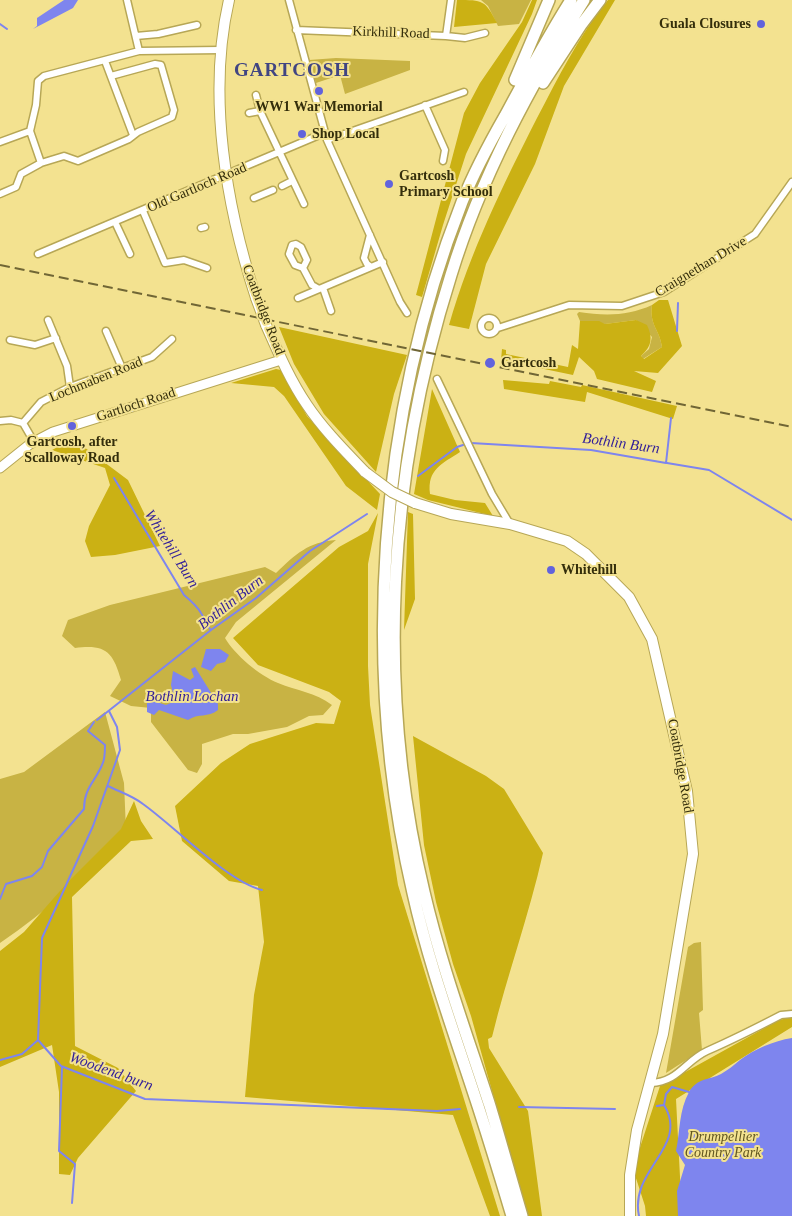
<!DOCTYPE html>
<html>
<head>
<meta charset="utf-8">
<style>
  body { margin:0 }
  canvas { display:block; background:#f3e290 }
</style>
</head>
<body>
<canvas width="792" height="1216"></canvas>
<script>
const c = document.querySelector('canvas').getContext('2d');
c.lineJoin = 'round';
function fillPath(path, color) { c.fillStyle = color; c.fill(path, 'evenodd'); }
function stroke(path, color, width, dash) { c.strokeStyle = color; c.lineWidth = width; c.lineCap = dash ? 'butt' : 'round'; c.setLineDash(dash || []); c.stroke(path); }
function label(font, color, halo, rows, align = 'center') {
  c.font = font + ' Georgia,serif'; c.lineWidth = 4; c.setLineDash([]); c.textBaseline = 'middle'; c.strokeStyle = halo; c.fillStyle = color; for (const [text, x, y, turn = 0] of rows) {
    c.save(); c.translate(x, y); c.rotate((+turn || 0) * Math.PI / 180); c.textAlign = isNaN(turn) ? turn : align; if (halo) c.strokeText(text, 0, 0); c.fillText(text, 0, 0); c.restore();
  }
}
fillPath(new Path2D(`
  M481,0H531L519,24L498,26L488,6Z
  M336,58L410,61V70L345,94L340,75L316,83L309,60Z
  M652,305C649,325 660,330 662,347L643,359L641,356L649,349L652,337L636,320L605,324L580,321L577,314L579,312C605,316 628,316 652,305Z
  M336,540L236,622L225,638C234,654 260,676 278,683C297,691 315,692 332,705L323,715L309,716L287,727L248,734H233L202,744V764L197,773L188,770L151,722V708L131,706L110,696L121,680C113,652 106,644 75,648L62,636L68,620L110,605L265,567L276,573C296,554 308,542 336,540Z
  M105,712L124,783L126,830C89,873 47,911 0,943V779L24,772Z
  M701,942L703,1010L699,1013L702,1050L666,1073L688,947L694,943Z`), '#c8b344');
fillPath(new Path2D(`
  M457,0C483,0 485,0 497,23L454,27Z
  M532,0H537L532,14L466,154L443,225L422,297L416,295L464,113L480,83L522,22Z
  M608,0H615L564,86L535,164L486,264L469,329L449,325C470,252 503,185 537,118C558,78 579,35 608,0Z
  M659,300H668L682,346L658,373L634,371L656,381L652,392L597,379L594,371L579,357L573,375L501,360L502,349L506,350V354L568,367L572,345L578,349L580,321H599L605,324L636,320L647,325C653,338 652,346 641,356L644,359L662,347C660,330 649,325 652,305Z
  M279,327L407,355L394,394L376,472L324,414L294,364Z
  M276,369L281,370L307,416L380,494L377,510L346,486L284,396L274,387L231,383Z
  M503,380L549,384L550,381L581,387L582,385L677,406L673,419L587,392L585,402L504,389Z
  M432,389L460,452C442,464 427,469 430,494L455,500L485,503L493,516L428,500L414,494Z
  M69,441L84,447L128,480L160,546L115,555L91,557L85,541L89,526L110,485L105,468L52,450Z
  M408,512L413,514L415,599L404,630Z
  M378,513L368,564V666L370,705L398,885L500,1216H490L453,1115L245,1097L254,995L264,942L258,886L229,881L182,841L175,806L221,763L250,744L316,723L334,724L341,701L329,692L258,665L233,638L339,547L368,531Z
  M413,736L486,776L504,789L543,853C529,916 507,975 492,1037L488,1039L489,1048L528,1111L542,1216H527L471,1016L453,964L436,902L424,845Z
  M134,801L141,821L153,839L131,841L72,897L75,1046L118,1068L136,1091L78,1158L70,1175L59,1174V1092L52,1045L0,1067V951L24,932L67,883L121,829Z
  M792,1017V1027L676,1099L682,1216H646L645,1206L633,1169L660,1086L779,1020Z`), '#cbb114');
fillPath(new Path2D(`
  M64,0H78L73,8L33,29L37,26V18Z
  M206,649H220L229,655L225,662L217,664L211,671L201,667Z
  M195,667L218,704V710C208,718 198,713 188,720L159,710L154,715L147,712V699L166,705L175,701L171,685L173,671L190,680L194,677L191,669Z
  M792,1038V1216H678L677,1191L685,1165L676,1151C680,1131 679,1110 689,1092C697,1078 709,1080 721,1074C728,1070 734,1065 740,1060C755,1049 773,1041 792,1038Z`), '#7e85ee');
stroke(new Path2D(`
  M0,24L7,29
  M677,331L678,303
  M471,443L591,450L666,463L671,418
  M667,463L709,470L792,520
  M418,476L457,447L466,444
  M114,478L184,595C190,600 197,606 201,613C206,620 205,624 211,630
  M109,711L117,727L120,750L93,826L42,938L38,1040L61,1066L145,1099L437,1111L460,1109
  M97,720L211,630L256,598L310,551L367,514
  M108,786C120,792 133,796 143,804C174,826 228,882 262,890
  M0,899L6,884L32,876L42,867L48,851L84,809C84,788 95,782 102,765C105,760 105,752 105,745L88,731L94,722
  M0,1060L22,1054L38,1040
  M62,1067L59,1151L75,1164L72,1203
  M657,1106L664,1105L666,1094L672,1087L689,1092
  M519,1107L615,1109
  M639,1216C629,1169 690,1147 664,1105`), '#7e85ee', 2);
const street = new Path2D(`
  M127,0L139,51
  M289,0L327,140L400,302L407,313
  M296,30L446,36L465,38L485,33
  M136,36L158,34L197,25
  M446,36L451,0
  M105,61L133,135
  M256,95L260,111
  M425,105L445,150L443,161
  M249,113L260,111L304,204
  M30,131L41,163L64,156L78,161L129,139L138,132L172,117L174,110L161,65L155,64L111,76
  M30,131L36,105L38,81L44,76L139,51L221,50
  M327,140L464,92
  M0,142L30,131
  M282,186L292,181
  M0,194L16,187L21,174L41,163
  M254,198L273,190
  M143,211L165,263L184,260L207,268
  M115,222L130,254
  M201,228L205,227
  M370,235L364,258L367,264L371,267
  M38,254L324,133
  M303,268L307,260L301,247L296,244L292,245L289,254L295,265L303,268L312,285L319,289
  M323,288L331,311
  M298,298L383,262
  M481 326a8 8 0 1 1 16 0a8 8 0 1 1-16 0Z
  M48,320L67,366L70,387
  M498,328L569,305L622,306L664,292L755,234L792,182
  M106,331L122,368
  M10,340L35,345L56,338
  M437,379L492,494L510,524
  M0,421L11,420L23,423L34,442
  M23,423L41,402L70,387L152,357L172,339
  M651,1083C678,1082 685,1061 707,1051C732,1040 756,1028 781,1015L792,1014`);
const secondary = new Path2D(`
  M0,468L30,444L53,432L281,360`);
const primary = new Path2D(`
  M229,0C207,95 226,206 256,298
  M266,325C278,352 290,380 307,405C323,429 345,451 365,472
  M415,503L451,514L510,524L567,541L586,554L629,597L652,639L687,791L693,854L663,1034L637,1130L630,1175V1216`);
const highway = new Path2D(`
  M515,80L549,0
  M543,83L581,25L600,0
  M512,1216C501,1179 490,1143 478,1106C455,1035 429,965 413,893C361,668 378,416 462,202C474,172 489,144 505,116C526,77 547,38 571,0
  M522,1216C511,1179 501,1142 490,1106C467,1035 441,965 424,892C375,689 388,474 451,275C481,177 530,86 584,0`);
stroke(street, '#b7a756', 9);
stroke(secondary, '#b7a756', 11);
stroke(primary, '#b7a756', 12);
stroke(highway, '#b7a756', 14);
stroke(street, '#fff', 6);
stroke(secondary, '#fff', 9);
stroke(primary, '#fff', 10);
stroke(highway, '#fff', 11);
stroke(new Path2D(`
  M0,265L792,427`), '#706635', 2, [10, 5]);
const primaryBridge = new Path2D(`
  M256,298L266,325
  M365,472L392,492L415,503`);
stroke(primaryBridge, '#b7a756', 12, []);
stroke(primaryBridge, '#fff', 10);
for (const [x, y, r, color] of [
  [761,24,5,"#6263dc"],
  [319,91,5,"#6263dc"],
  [302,134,5,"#6263dc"],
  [389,184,5,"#6263dc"],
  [490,363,6,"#6263dc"],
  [72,426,5,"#6263dc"],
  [551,570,5,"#6263dc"]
]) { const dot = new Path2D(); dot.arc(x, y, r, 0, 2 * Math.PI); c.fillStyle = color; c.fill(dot); stroke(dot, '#f3e290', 2); }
label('bold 14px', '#342e0b', '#f3e290', [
  ["Guala Closures",751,24,"right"],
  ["WW1 War Memorial",319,107,"center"],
  ["Shop Local",312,134],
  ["Gartcosh",399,176],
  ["Primary School",399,192],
  ["Gartcosh",501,363],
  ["Gartcosh, after",72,442,"center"],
  ["Scalloway Road",72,458,"center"],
  ["Whitehill",561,570]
], 'left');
label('14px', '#342e0b', '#f3e290', [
  ["Kirkhill Road",391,33,2],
  ["Old Gartloch Road",197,188,-23],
  ["Craignethan Drive",701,267,-31],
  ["Coatbridge Road",263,310,69],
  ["Lochmaben Road",96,380,-22],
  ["Gartloch Road",136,405,-18],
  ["Coatbridge Road",680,766,80]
]);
label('italic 14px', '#605520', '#f3e290', [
  ["Drumpellier",723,1137],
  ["Country Park",723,1153]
]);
label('italic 15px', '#311e99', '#f3e290', [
  ["Bothlin Burn",621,444,8],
  ["Whitehill Burn",171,549,58],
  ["Bothlin Burn",231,603,-38],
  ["Bothlin Lochan",192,697],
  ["Woodend burn",111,1072,20]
]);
c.letterSpacing = '1px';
label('bold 19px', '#414582', '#f3e290', [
  ["GARTCOSH",292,71]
]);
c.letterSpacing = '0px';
</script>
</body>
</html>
